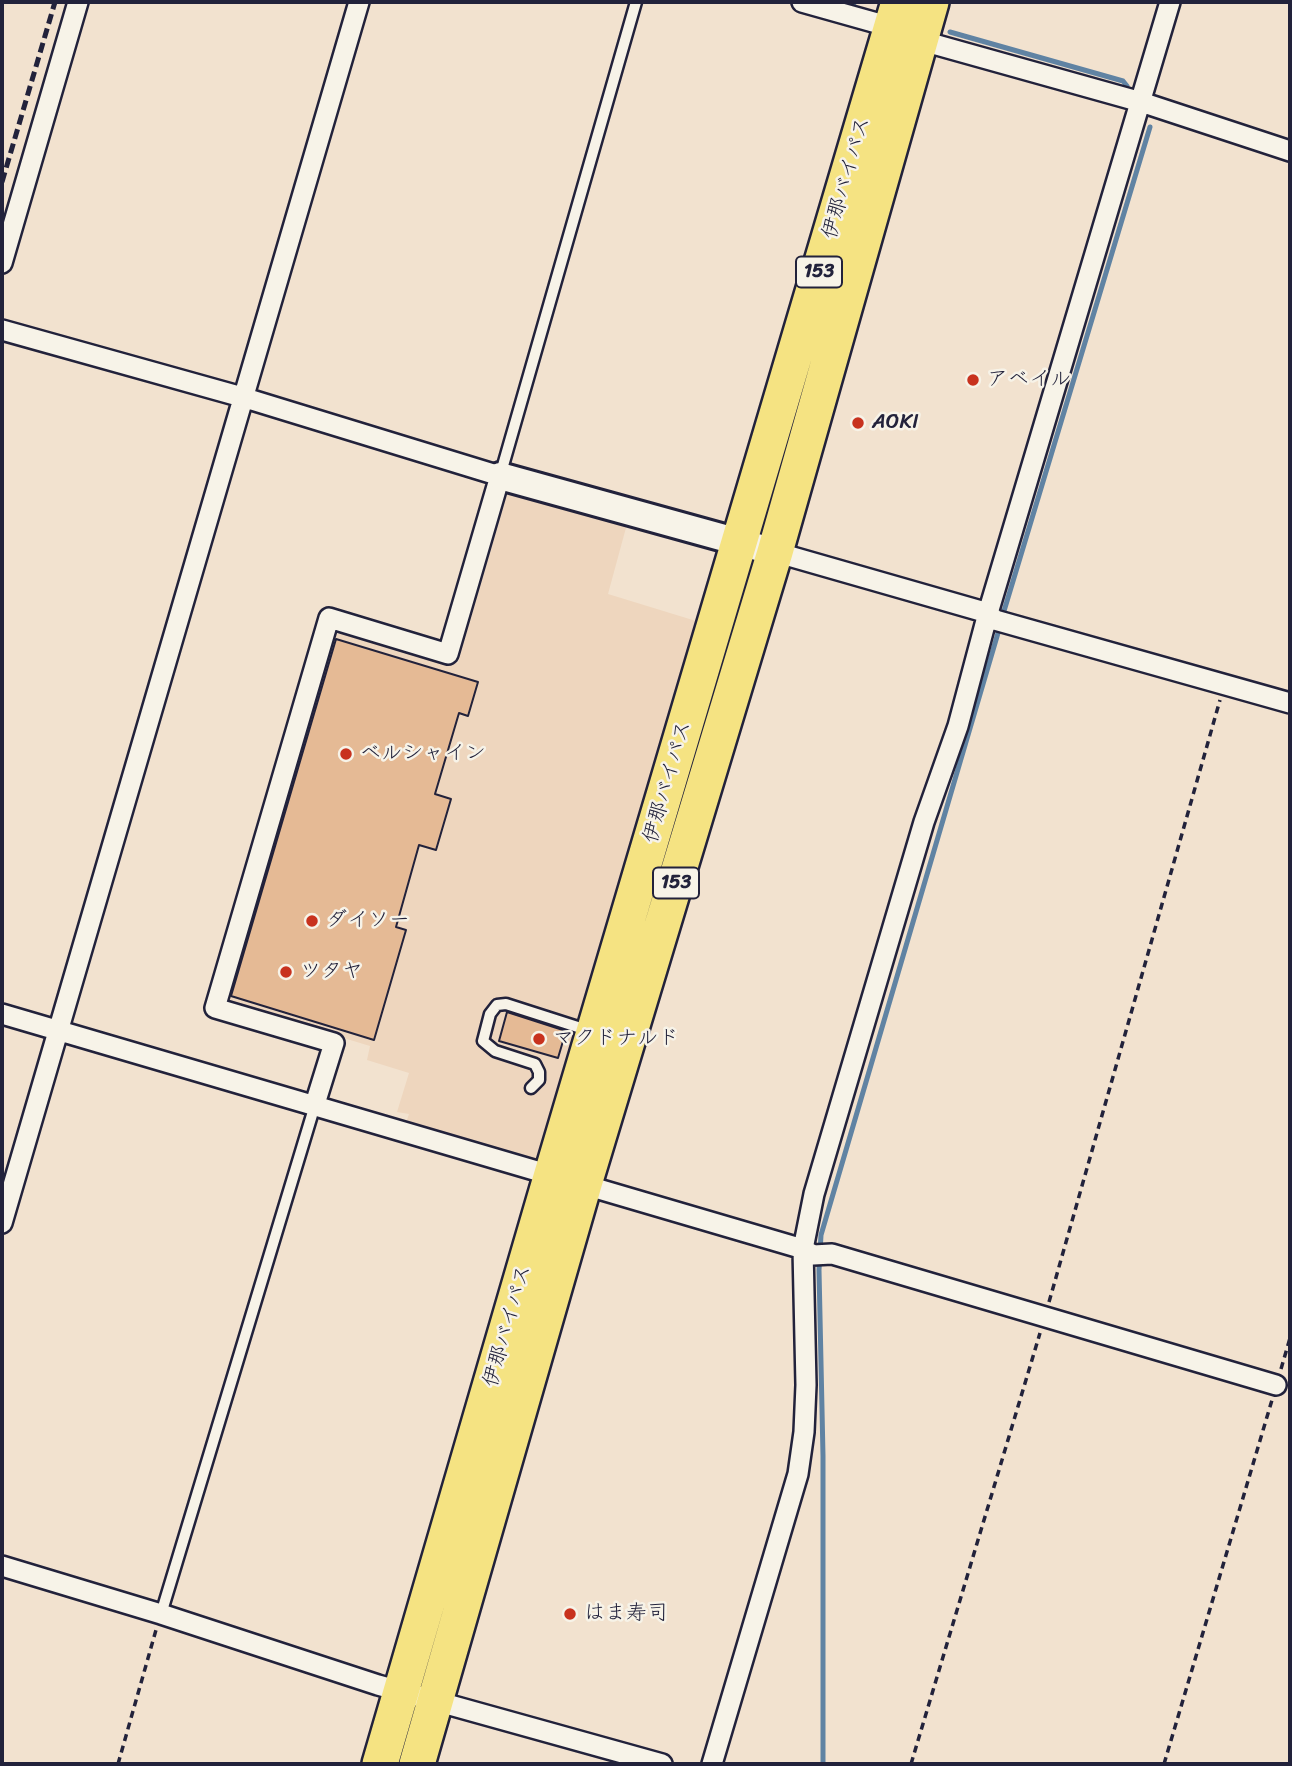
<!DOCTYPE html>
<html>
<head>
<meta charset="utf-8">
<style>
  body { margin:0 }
  #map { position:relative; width:1292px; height:1766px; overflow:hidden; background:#f2e2cf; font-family:Sriracha,sans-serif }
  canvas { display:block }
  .frame { position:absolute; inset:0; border:4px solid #22223b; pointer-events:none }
</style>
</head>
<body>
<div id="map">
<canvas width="1292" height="1766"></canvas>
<div class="frame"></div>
</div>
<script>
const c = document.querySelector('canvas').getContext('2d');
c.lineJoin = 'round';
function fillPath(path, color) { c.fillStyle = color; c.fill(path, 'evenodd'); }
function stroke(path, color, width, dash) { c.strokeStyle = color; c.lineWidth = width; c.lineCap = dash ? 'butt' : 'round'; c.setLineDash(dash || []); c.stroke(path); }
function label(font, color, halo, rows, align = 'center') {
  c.font = font + ' Sriracha,"Klee One",sans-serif'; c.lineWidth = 5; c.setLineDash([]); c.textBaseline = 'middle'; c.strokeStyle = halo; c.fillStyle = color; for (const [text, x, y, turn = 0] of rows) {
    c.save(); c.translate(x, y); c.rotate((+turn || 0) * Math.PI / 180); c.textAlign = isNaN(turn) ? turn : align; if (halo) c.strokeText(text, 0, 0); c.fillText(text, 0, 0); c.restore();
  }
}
fillPath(new Path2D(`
  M509,488L627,524L608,594L696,621L537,1160L406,1123L409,1114L397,1112L409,1073L367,1060L370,1046L238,1006L228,1000L227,994L331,637L345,631L458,663Z`), '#eed6be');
stroke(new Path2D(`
  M838,2L854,6
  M950,32L1123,81L1127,86
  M1004,611L1150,127
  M823,1764V1456L819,1270L821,1235L998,633`), '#6083a3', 5);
const building = new Path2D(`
  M336,639L478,682L468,716L459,713L435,794L451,799L436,850L419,845L396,927L406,930L374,1040L231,996Z
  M507,1012L566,1031L558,1058L499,1041Z`);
fillPath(building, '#e5ba95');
stroke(building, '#22223b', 2);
const lane = new Path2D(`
  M500,476L636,2
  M531,1088L539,1080V1072L535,1064L495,1051L483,1041L490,1014L497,1005L506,1004L587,1030
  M161,1614L315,1105`);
const street = new Path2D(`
  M802,2L891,27L919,40L1141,102L1290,151
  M2,263L78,2
  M2,330L242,397L500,476L448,654L329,618L215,1008L334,1043L315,1104
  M775,552L988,613L995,620L1290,703
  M2,1014L803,1249L813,1255L832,1254L1276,1385
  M2,1223L359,2
  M2,1566L161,1614L378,1685L662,1764
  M712,1764L798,1474L804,1432L806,1385L803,1249L814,1194L924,822L958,726L988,613L1170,2`);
const secondary = new Path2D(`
  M500,476L775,552`);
const highway = new Path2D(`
  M380,1764L552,1174L899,2
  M417,1764L584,1184L775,552L931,2`);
stroke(lane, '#22223b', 15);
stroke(street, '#22223b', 24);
stroke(secondary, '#22223b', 32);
stroke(highway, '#22223b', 40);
stroke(new Path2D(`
  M1049,1302L1220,700
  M1281,1369L1290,1338
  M118,1764L156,1630
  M911,1764L1040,1333
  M1164,1764L1272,1400`), '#22223b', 3.5, [7, 5]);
stroke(lane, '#f7f3e8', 10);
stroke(street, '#f7f3e8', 19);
stroke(secondary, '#f7f3e8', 26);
stroke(highway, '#f5e382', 35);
stroke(new Path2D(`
  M2,182L55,2`), '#22223b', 5, [10, 5]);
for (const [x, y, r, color] of [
  [973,380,7,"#c8321e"],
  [858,423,7,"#c8321e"],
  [346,754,7,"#c8321e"],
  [312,921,7,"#c8321e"],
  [286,972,7,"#c8321e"],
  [539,1039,7,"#c8321e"],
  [570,1614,7,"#c8321e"]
]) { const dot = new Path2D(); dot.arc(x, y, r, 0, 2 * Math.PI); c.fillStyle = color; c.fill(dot); stroke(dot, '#f7f3e8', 2.5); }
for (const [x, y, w] of [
  [819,272,46],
  [676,883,46]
]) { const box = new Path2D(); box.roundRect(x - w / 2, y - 15.5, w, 31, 5); c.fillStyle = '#f7f3e8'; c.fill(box); stroke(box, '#22223b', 2); }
label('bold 19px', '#22223b', null, [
  ["153",819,272],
  ["153",676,883]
]);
label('21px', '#22223b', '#f7f3e8', [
  ["伊那バイパス",847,178,-74],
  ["伊那バイパス",668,782,-74],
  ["伊那バイパス",508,1326,-74]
]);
label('21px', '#22223b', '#f7f3e8', [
  ["アベイル",987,380],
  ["AOKI",872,423],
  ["ベルシャイン",360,754],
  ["ダイソー",326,921],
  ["ツタヤ",300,972],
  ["マクドナルド",553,1039],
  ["はま寿司",584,1614]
], 'left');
</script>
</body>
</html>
